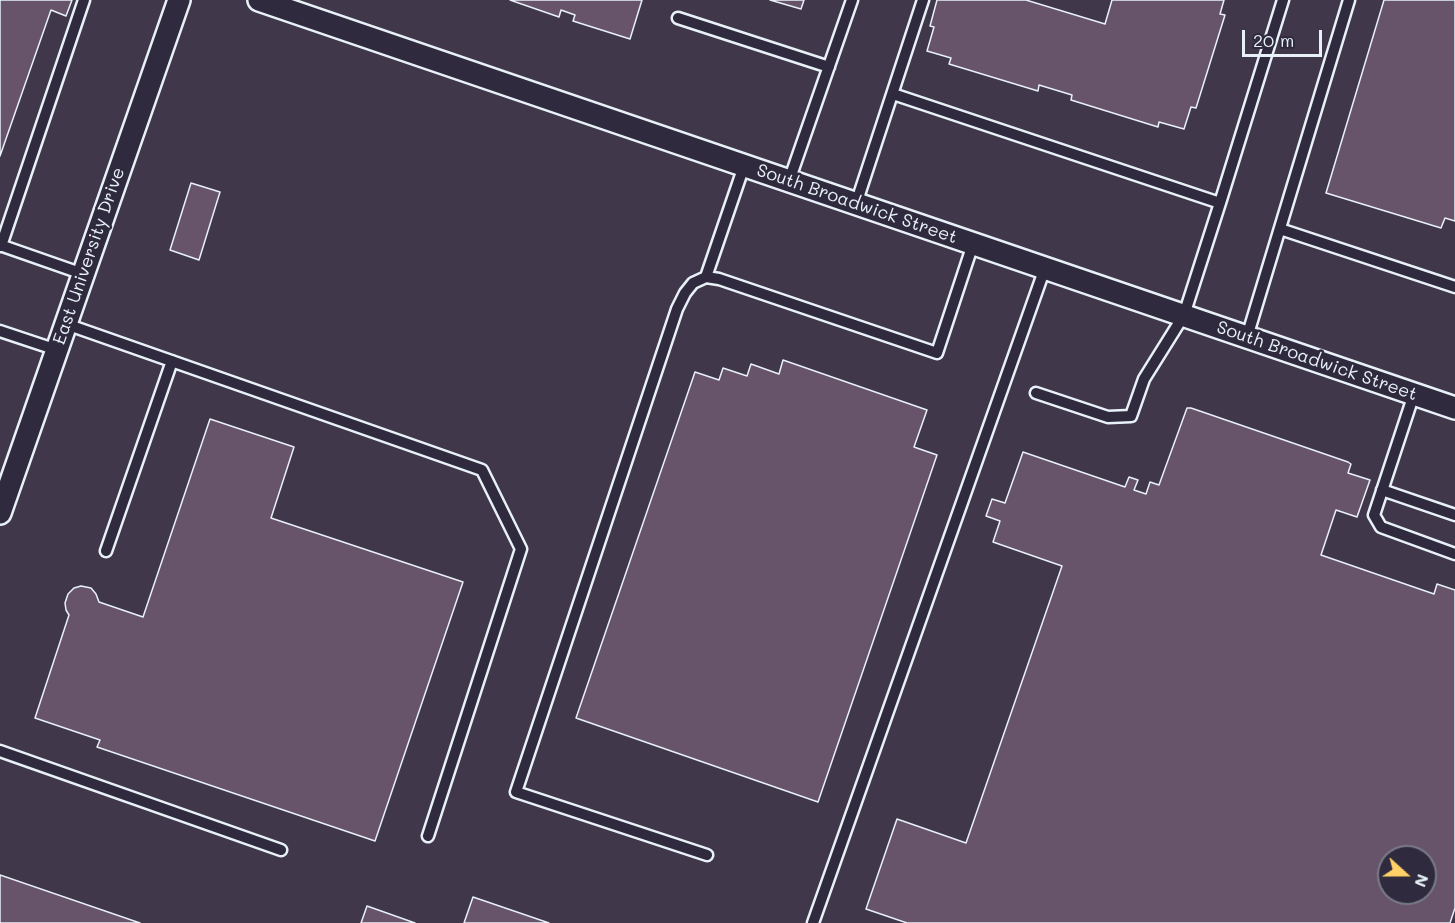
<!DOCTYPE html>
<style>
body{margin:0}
#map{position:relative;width:1455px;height:923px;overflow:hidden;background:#2f2a3d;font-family:Mali,sans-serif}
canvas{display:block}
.north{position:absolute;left:1377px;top:845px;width:60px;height:60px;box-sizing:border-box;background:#2f2a3d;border:2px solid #797a88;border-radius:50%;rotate:111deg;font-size:16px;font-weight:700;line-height:24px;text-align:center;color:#e8f1f8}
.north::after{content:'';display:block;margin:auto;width:21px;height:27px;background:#ffd166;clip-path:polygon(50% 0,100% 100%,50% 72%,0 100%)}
.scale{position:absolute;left:1242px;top:30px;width:80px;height:27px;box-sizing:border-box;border:3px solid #e8f1f8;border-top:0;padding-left:8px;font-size:18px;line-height:21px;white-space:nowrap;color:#e8f1f8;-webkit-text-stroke:4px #2f2a3d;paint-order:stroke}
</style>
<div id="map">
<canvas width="1455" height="923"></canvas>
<div class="north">N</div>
<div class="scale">20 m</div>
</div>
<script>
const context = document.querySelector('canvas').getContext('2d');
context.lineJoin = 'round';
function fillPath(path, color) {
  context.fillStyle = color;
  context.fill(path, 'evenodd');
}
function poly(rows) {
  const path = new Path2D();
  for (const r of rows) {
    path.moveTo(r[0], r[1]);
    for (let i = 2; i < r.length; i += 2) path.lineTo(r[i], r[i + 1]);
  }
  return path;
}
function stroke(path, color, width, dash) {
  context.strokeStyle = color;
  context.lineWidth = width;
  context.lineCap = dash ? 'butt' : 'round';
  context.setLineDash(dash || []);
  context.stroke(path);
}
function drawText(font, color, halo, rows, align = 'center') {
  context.font = font + ' Mali,sans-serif';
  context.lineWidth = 5;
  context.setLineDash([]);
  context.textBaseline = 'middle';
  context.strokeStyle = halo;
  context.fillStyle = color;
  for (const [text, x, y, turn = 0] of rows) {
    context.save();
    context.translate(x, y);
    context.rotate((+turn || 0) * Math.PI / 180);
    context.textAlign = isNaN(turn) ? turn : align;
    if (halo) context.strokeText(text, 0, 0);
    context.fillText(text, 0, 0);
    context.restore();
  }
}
fillPath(poly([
 [0,0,1455,0,1455,923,0,923],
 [1389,857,1425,857,1425,893,1389,893]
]), '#40374b');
const building = poly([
 [0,0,72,0,66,16,51,10,0,156,0,0],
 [510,0,642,0,630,39,573,21,575,15,561,10,559,17,510,0],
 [770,0,804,0,801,9,770,0],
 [937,0,1026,0,1105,24,1112,0,1224,0,1220,14,1225,15,1196,108,1191,107,1184,129,1159,122,1158,127,1071,100,1072,95,1039,85,1038,91,949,64,951,58,927,51,934,27,930,26,937,0],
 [1384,0,1455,0,1455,221,1445,218,1441,228,1326,193,1384,0],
 [191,183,220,192,199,260,170,250,191,183],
 [783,360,927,410,914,447,937,455,818,802,576,718,695,372,719,380,723,368,747,376,751,364,779,374,783,360],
 [1187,408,1191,408,1348,462,1351,464,1348,473,1370,480,1357,517,1336,510,1321,555,1434,594,1437,584,1455,590,1455,908,1450,923,907,923,866,909,897,819,966,843,1062,566,993,542,1000,521,986,516,992,499,1005,503,1023,452,1125,487,1129,477,1138,480,1134,490,1146,494,1150,482,1159,485,1187,408],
 [1389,857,1425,857,1425,893,1389,893,1389,857],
 [210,419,294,447,271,518,463,582,375,841,97,747,100,740,35,718,69,615,66,610,65,603,68,594,74,588,81,586,91,588,96,594,99,602,143,617,210,419],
 [0,875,140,923,0,923,0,875],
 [473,897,549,923,464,923,473,897],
 [367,906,415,923,361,923,367,906]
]);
fillPath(building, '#67546b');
stroke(building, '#e8f1f8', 1.5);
const lane = poly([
 [678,18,829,67],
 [893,94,1220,203,1283,0],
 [789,181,852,0],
 [856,204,923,0],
 [1280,229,1455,287],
 [0,245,83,274],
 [1,246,84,0],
 [706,277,744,166],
 [66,324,482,470,521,549,428,836],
 [0,331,57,350],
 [1247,337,1349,0],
 [1036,393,1108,417,1131,416,1144,379,1184,315,1220,203],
 [1414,394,1374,515,1381,527,1455,554],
 [1382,490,1455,515],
 [106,551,172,361],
 [0,751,281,850],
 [707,855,516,792,677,309,685,293,693,283,706,277,719,279,937,353,973,244],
 [813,923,1045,268]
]);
const street = poly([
 [259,0,1455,408],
 [0,513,179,0]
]);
stroke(lane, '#e8f1f8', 15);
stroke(street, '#e8f1f8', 26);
stroke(lane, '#2f2a3d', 10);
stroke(street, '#2f2a3d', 21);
drawText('18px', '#e8f1f8', '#2f2a3d', [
 ["South Broadwick Street",857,204,19],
 ["East University Drive",89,256,-71],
 ["South Broadwick Street",1317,361,19]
]);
</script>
